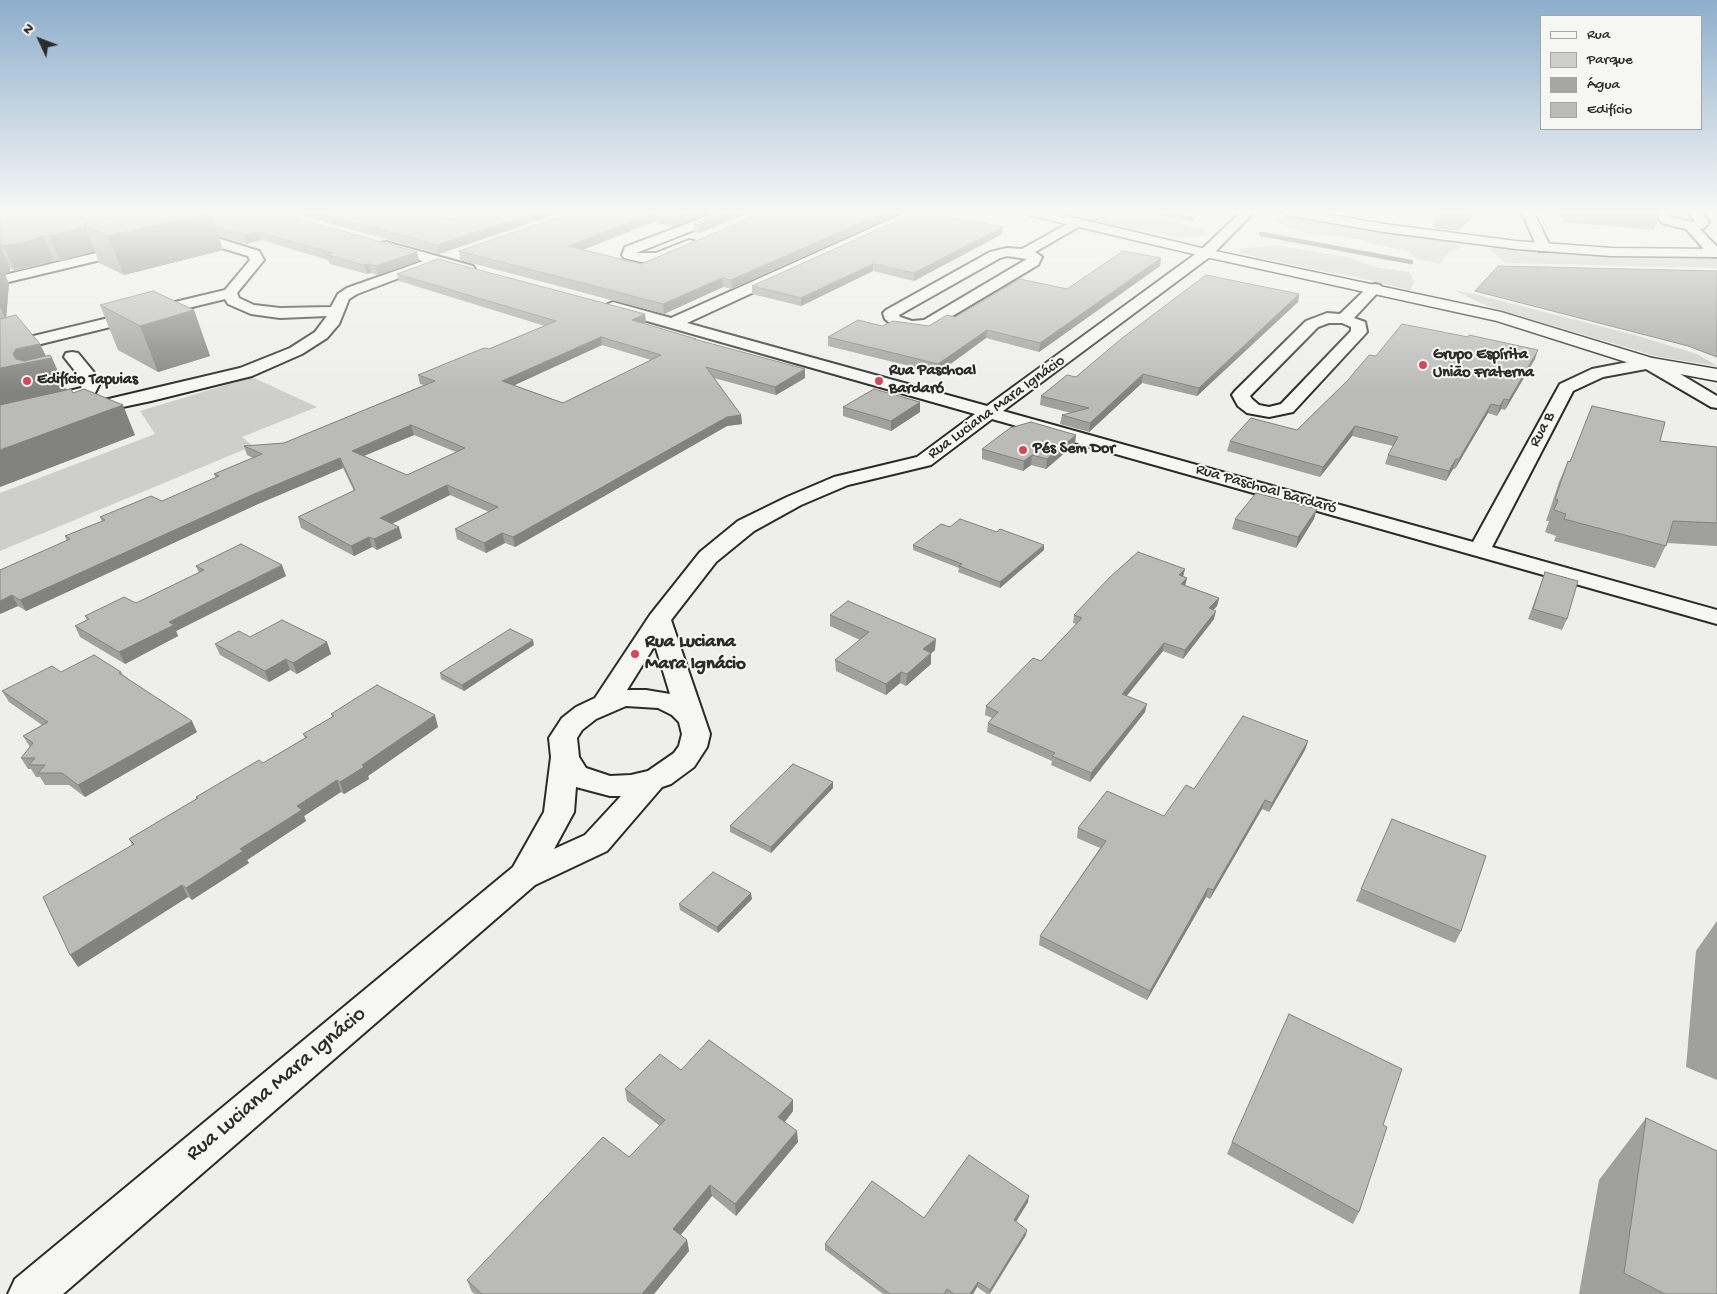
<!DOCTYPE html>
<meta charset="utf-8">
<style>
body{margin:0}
#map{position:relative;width:1717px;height:1294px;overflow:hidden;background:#eeeeea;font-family:"Gochi Hand",sans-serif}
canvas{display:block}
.legend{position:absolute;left:1540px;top:15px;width:162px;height:115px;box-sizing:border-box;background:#f6f6f2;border:1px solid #a5a5a2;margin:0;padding:6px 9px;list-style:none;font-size:15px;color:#2b2b2b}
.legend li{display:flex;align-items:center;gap:10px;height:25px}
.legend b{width:25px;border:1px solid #a5a5a2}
.north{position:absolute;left:15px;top:15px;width:50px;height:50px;-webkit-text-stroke:4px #f6f6f2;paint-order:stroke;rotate:313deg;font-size:14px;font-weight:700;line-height:20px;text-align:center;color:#2b2b2b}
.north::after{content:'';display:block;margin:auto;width:18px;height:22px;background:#2b2b2b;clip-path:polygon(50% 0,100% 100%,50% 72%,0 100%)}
</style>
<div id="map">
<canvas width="1717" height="1294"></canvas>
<ul class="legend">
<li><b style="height:6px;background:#f6f6f2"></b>Rua</li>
<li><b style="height:14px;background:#cececa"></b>Parque</li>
<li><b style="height:14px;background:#a6a6a3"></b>Água</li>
<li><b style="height:14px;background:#babab7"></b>Edifício</li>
</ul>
<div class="north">N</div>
</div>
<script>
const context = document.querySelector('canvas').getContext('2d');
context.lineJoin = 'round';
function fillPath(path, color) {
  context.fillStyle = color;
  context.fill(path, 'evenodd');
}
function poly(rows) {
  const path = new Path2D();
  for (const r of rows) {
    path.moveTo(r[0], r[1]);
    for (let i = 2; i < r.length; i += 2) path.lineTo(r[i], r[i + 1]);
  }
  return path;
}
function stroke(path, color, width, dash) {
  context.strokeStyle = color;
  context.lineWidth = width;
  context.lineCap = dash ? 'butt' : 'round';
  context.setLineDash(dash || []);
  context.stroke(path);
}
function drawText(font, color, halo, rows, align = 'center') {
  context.font = font + ' "Gochi Hand",sans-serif';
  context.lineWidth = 4;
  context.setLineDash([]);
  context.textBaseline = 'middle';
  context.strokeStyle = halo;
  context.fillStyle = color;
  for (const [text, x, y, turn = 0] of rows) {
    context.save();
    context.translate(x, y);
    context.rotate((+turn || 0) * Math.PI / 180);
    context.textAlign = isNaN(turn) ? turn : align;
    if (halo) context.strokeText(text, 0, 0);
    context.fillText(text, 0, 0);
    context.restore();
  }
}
fillPath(poly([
 [1107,211,1144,211,1181,220,1181,224,1205,230,1208,235,1181,238,1086,220,1087,212],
 [1287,216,1307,217,1454,243,1462,247,1449,252,1440,264,1414,258,1409,251,1377,245,1358,239,1306,233,1286,227,1276,220],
 [1275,245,1347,257,1375,267,1410,272,1414,282,1410,290,1356,277,1307,268,1240,253,1240,249],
 [1487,247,1606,255,1717,258,1717,268,1505,263],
 [1456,291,1470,293,1635,335,1697,354,1717,366,1659,357,1487,306],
 [252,377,317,407,242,437,253,446,0,551,0,493,155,434,140,411]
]), '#cececa');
const water = poly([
 [1498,266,1717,271,1717,357,1688,346,1475,291,1498,266]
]);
fillPath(water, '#a6a6a3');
stroke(water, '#757573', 1);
stroke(poly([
 [1155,211,1192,219],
 [1261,234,1411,262]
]), '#757573', 4.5);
const minor = poly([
 [720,211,737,211,735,214,636,253,656,253,689,240,694,241,696,244,694,247,658,261,641,262,624,258,622,255,625,247,720,211],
 [909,211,925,211,923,214,687,323,987,406,1201,250,1242,211,1255,211,1211,256,1003,411,1473,542,1560,384,1592,369,1649,358,1655,359,1717,396,1717,408,1711,407,1646,369,1603,377,1573,391,1492,547,1717,610,1717,624,992,419,931,465,848,485,801,505,754,531,716,562,671,620,710,734,707,747,694,767,671,784,662,787,607,851,535,885,63,1294,8,1294,15,1279,513,867,544,812,551,757,549,738,562,718,576,707,595,698,650,615,700,552,738,521,787,497,834,477,917,457,975,414,608,310,605,307,608,304,613,302,671,318,909,211],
 [655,645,670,694,646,690,627,690,655,645],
 [626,706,658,708,672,715,679,722,682,734,679,746,674,753,648,771,631,775,610,776,586,768,579,757,577,738,582,730,596,719,626,706],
 [576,787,610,796,621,796,585,835,554,849,574,812,576,787],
 [1521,211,1533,211,1551,248,1549,251,1539,251,1521,211],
 [1653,211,1665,211,1670,217,1690,222,1696,222,1687,211,1700,211,1709,222,1704,228,1700,229,1717,247,1717,257,1710,256,1686,229,1662,223,1653,211],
 [1076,219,1082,223,1080,226,1035,252,1042,257,1038,265,934,327,912,331,892,325,885,319,883,313,886,310,990,252,1007,248,1022,249,1076,219],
 [1007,256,1027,259,924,320,912,321,900,317,899,315,1000,258,1007,256],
 [188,229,259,251,264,260,237,293,239,298,254,305,280,308,331,307,338,294,347,288,423,261,381,249,379,246,381,243,386,242,473,266,475,269,468,273,436,264,357,294,349,299,339,324,327,338,302,354,252,376,151,401,85,415,79,414,76,410,79,406,240,368,290,348,315,332,327,316,280,318,251,314,228,304,225,299,0,354,0,344,225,290,250,260,248,256,183,236,182,233,188,229],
 [129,245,134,246,136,249,134,252,0,284,0,276,129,245],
 [1375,284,1380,285,1382,288,1354,318,1365,322,1367,332,1293,412,1269,417,1247,413,1238,406,1232,395,1235,391,1306,321,1327,313,1340,314,1370,285,1375,284],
 [1329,323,1342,323,1351,327,1351,331,1281,404,1269,407,1259,405,1252,399,1250,396,1318,327,1329,323],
 [72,352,78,353,101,381,94,395,0,418,0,408,81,388,83,381,64,357,66,353,72,352]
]);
const secondary = poly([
 [1022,211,1046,211,1206,249,1501,312,1652,358,1717,369,1717,381,1642,367,1497,321,1206,257,1024,214,1022,211],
 [1279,211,1309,211,1384,224,1516,241,1611,248,1717,249,1717,257,1611,256,1516,249,1384,232,1286,215,1279,211]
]);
stroke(minor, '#2b2b2b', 4);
stroke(secondary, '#2b2b2b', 3);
fillPath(minor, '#f6f6f2');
fillPath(secondary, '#f6f6f2');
fillPath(poly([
 [0,211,271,211,417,252,419,261,378,275,371,273,367,274,330,264,328,260,261,240,246,244,218,236,223,250,124,275,99,263,95,251,60,261,54,260,40,265,15,271,10,268,10,272,5,274,9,284,6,317,40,344,46,356,52,358,66,390,73,393,135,435,0,487],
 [286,211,422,211,450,219,474,211,565,211,439,254],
 [577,211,715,211,673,227,653,222,583,250,641,264,766,211,898,211,898,214,732,289,723,287,664,314,460,260,459,251],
 [726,211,754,211,699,233,694,232,694,224],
 [1431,211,1479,211,1458,231,1434,228,1433,214],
 [1557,211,1662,211,1654,230,1564,222],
 [1002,234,914,281,873,271,801,306,752,294,752,286],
 [1161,258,1160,266,1039,352,986,338,938,373,828,346,828,337,882,326,929,326,1067,289],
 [397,274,646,322,643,323,696,339,696,340,805,378,776,395,714,378,741,415,742,424,727,426,515,547,505,543,486,553,457,539,455,529,489,512,450,495,392,524,402,538,377,550,372,547,354,556,301,528,298,517,354,491,343,468,258,504,26,611,18,606,0,614,0,570,67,541,65,536,102,521,100,517,162,501,216,478,214,474,253,458,247,455,244,446,284,443,424,385,420,384,418,375,489,349,545,326,399,281],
 [602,345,651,360,563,403,514,385],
 [414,435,456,452,407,475,364,456],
 [1299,294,1298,302,1197,396,1142,383,1089,432,1060,424,1062,415,1071,413,1040,405,1041,396,1076,377],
 [100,305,194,310,210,356,158,372,118,350],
 [1376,356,1535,359,1505,410,1501,409,1497,416,1488,413,1455,469,1453,469,1446,481,1385,464,1388,455,1393,446,1352,436,1320,477,1227,451,1230,441,1297,430,1348,380],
 [1592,406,1660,441,1717,447,1717,546,1667,543,1655,568,1554,541,1556,536,1545,532,1549,521,1546,521,1559,482,1568,461,1570,462],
 [843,407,920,412,891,431,843,416],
 [1075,444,1046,469,1031,465,1023,471,982,459,982,449],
 [1235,519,1314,519,1296,548,1232,529],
 [950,527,1044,550,1000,588,958,572,959,568,913,550,913,545],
 [196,566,286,576,176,631,178,636,125,664,80,637,75,626,87,620,85,616,136,603,199,573],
 [1185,569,1183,576,1187,578,1185,585,1219,598,1217,606,1213,610,1214,619,1183,659,1163,651,1126,696,1145,712,1090,782,1051,765,1052,761,987,732,988,723,992,718,985,715,986,706,1041,661,1076,624,1073,623,1074,615],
 [1545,572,1567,619,1562,630,1528,619],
 [830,615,935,650,931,653,931,664,906,686,900,683,886,695,836,671,835,660,860,640,830,626],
 [250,637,327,642,331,654,297,674,290,670,269,682,220,655,215,644],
 [534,645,464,691,441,679,440,673],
 [61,672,121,672,123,675,197,732,85,797,69,785,45,785,40,777,36,777,31,769,28,769,21,758,30,747,23,736,42,725,9,702,2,691],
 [331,714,438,727,368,776,369,779,344,794,341,792,304,816,306,821,247,860,249,863,192,900,188,897,78,967,132,845,129,839,197,799,196,797,263,763,305,738,303,734,332,717],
 [1308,741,1305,750,1269,812,1262,809,1210,899,1206,897,1147,1000,1039,945,1040,936,1100,848,1077,838,1078,828,1164,816,1194,789],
 [833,782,833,788,771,853,730,832,730,826],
 [1361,889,1461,931,1455,943,1356,901],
 [752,899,718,933,680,910,679,904],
 [1717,921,1717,1080,1686,1067,1696,951],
 [681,1070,793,1111,785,1122,798,1142,736,1216,712,1196,680,1235,687,1240,689,1251,654,1294,475,1294,472,1292,467,1280,629,1157,660,1126,627,1101,625,1089],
 [1646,1118,1717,1294,1579,1294,1599,1180],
 [1383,1125,1359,1212,1353,1224,1227,1154,1232,1142],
 [1028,1202,1016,1222,1026,1235,990,1294,987,1294,977,1287,973,1294,883,1294,825,1250,825,1244,924,1218]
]), '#a0a09d');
fillPath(poly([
 [540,211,565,211,439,254,437,245],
 [692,211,715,211,673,227,672,219],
 [733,211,754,211,699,233,699,225],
 [887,211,898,211,898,214,732,289,731,280],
 [1468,211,1479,211,1458,231,1463,215],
 [211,212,223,250,124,275,108,236],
 [652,214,653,222,570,255,568,246],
 [85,227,95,251,60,261,49,236],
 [1003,227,1002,234,914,281,914,273],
 [258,232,261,240,246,244,244,235],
 [43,236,54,260,40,265,15,271,4,246],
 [0,245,10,268,10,272,5,274,9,284,6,320,0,306],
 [417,252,419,261,378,275,376,266],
 [1161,258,1160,266,1039,352,1040,343],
 [369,264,371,273,367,274,364,265],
 [873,264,873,271,801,306,801,298],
 [722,278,723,287,664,314,663,304],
 [1299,294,1298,302,1197,396,1199,388],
 [194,310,210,356,158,372,140,326],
 [645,314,646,322,633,328,632,320],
 [987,330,986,338,938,373,938,364],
 [601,337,602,345,504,390,502,381],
 [40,344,47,359,52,358,73,406,0,406,0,368,16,349],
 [1538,350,1535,359,1505,410,1509,400],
 [805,369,805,378,776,395,775,387],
 [1143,374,1142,383,1089,432,1090,423],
 [1504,399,1501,409,1497,416,1500,406],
 [920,402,920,412,891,431,891,421],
 [1491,404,1488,413,1455,469,1459,459],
 [123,405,135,435,0,487,0,450],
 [741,415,742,424,727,426,515,547,513,537,727,417],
 [411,425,414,435,354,460,352,451],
 [1355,426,1352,436,1320,477,1323,467],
 [1076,435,1075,444,1046,469,1047,459],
 [1032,455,1031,465,1023,471,1024,461],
 [340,458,343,468,258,504,26,611,20,600,254,494],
 [1456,459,1453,469,1446,481,1449,471],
 [447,485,450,495,383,528,380,518],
 [1317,509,1314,519,1296,548,1298,537],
 [399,527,402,538,377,550,374,539],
 [502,533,505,543,486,553,484,543],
 [369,537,372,547,354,556,351,546],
 [1044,545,1044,550,1000,588,1000,582],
 [282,565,286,576,176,631,178,636,125,664,119,652,169,622],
 [1185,569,1183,577,1179,575],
 [1187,578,1185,586,1181,584],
 [12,595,18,606,0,614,0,601],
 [1219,598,1217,606,1207,617,1209,608],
 [1216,611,1214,619,1183,659,1185,650],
 [936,639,935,650,923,661,923,649],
 [533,640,534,645,464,691,462,685],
 [327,642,331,654,297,674,293,663],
 [1164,643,1163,651,1121,703,1122,694],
 [931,653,931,664,906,686,907,674],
 [286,659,290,670,269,682,265,671],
 [901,672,900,683,886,695,886,684],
 [1147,704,1145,712,1090,782,1091,773],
 [435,715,438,727,368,776,369,779,344,794,340,782,362,765],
 [192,721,197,732,85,797,78,785],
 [1308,741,1305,750,1269,812,1272,803],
 [337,780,341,792,304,816,306,821,247,860,249,863,192,900,186,888,240,849,297,806],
 [833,782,833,788,771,853,771,847],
 [1265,800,1262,809,1210,899,1213,890],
 [182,885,188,897,78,967,70,955],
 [1208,888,1206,897,1147,1000,1150,991],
 [751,893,752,899,718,933,717,927],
 [793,1100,793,1111,779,1129,778,1117],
 [797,1131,798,1142,736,1216,735,1204],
 [710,1185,712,1196,676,1241,673,1229],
 [1029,1196,1028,1202,1013,1226,1014,1220],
 [1027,1230,1026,1235,989,1294,990,1290],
 [687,1240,689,1251,654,1294,642,1294],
 [978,1282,977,1287,973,1294,970,1294]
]), '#828280');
const building = poly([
 [0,211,138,211,84,224,85,227,49,236,43,236,29,241,4,246,0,244,0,211],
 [138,211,206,211,211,212,108,236,84,224,138,211],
 [206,211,271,211,417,252,376,266,369,264,364,265,327,255,333,253,258,232,244,235,216,227,211,212,206,211],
 [313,211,422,211,450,219,474,211,540,211,437,245,313,211],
 [577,211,692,211,672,219,652,214,568,246,641,264,766,211,887,211,731,280,722,278,663,304,459,251,577,211],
 [726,211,733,211,699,225,694,224,726,211],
 [919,211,1003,227,914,273,873,264,801,298,752,286,919,211],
 [1439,211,1468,211,1463,215,1439,213,1439,211],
 [1123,251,1161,258,1040,343,987,330,938,364,828,337,858,320,882,326,893,321,929,326,947,315,955,317,1020,279,1067,289,1123,251],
 [438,259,645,314,632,320,696,339,694,339,805,369,775,387,706,367,741,415,727,417,513,537,502,533,484,543,455,529,498,507,447,485,380,518,399,527,374,539,369,537,351,546,298,517,355,490,340,458,254,494,20,600,12,595,0,601,0,570,70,539,65,536,105,520,100,517,151,496,162,501,219,476,214,474,262,454,244,446,284,443,435,381,418,375,484,348,489,349,556,321,397,274,438,259],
 [601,337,661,355,563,403,502,381,601,337],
 [411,425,465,448,407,475,352,451,411,425],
 [1206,275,1299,294,1199,388,1143,374,1090,423,1062,415,1089,408,1041,396,1067,375,1076,377,1121,339,1206,275],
 [153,291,194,310,140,326,100,305,153,291],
 [16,315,40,344,16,349,13,354,16,359,24,361,50,355,52,358,0,368,0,319,16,315],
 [1402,324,1468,337,1469,335,1538,350,1509,400,1504,399,1500,406,1491,404,1459,459,1456,459,1449,471,1388,455,1398,437,1355,426,1323,467,1230,441,1251,418,1297,430,1348,380,1369,355,1376,356,1402,324],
 [71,389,73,393,84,389,123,405,0,450,0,405,71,389],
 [874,389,920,402,891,421,843,407,874,389],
 [1592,406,1665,422,1660,441,1717,447,1717,523,1673,521,1666,546,1564,519,1566,514,1554,510,1558,500,1555,499,1568,461,1570,462,1592,406],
 [1031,422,1076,435,1047,459,1032,455,1024,461,982,449,1010,428,1031,422],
 [1256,493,1317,509,1298,537,1235,519,1256,493],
 [960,519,997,532,1000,529,1044,545,1000,582,959,566,962,564,913,545,941,524,950,527,960,519],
 [241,544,282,565,169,622,174,625,119,652,75,626,89,619,85,616,124,597,136,603,204,570,196,566,241,544],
 [1138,552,1185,569,1179,575,1187,578,1181,584,1219,598,1209,608,1216,611,1185,650,1164,643,1122,694,1147,704,1091,773,1052,756,1055,753,988,723,998,712,986,706,1033,658,1041,661,1082,618,1074,615,1110,577,1138,552],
 [1545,572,1578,581,1567,619,1533,609,1545,572],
 [848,601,936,639,923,649,931,653,907,674,901,672,886,684,835,660,869,632,830,615,848,601],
 [282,620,327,642,293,663,286,659,265,671,215,644,239,631,250,637,282,620],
 [510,629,533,640,462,685,440,673,510,629],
 [94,655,121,672,119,673,192,721,78,785,62,773,38,773,45,765,29,765,35,758,21,758,33,743,23,736,48,722,2,691,52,666,61,672,94,655],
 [377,685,435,715,362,765,364,767,340,782,337,780,297,806,302,810,240,849,243,851,186,888,182,885,70,955,43,897,134,844,129,839,198,798,196,797,259,760,263,763,307,737,303,734,334,716,331,714,377,685],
 [1243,716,1308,741,1272,803,1265,800,1213,890,1208,888,1150,991,1040,936,1106,841,1078,828,1107,791,1164,816,1186,785,1194,789,1243,716],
 [793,764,833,782,771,847,730,826,793,764],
 [1392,819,1486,856,1461,931,1361,889,1392,819],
 [713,872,751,893,717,927,679,904,713,872],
 [1289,1014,1402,1069,1383,1125,1387,1127,1359,1212,1232,1142,1289,1014],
 [709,1040,793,1100,778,1117,797,1131,735,1204,710,1185,673,1229,687,1240,642,1294,482,1294,467,1280,603,1137,629,1157,665,1120,625,1089,660,1054,681,1070,709,1040],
 [1646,1118,1717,1151,1717,1294,1665,1294,1624,1273,1646,1118],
 [969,1155,1029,1196,1014,1220,1027,1230,990,1290,978,1282,970,1294,954,1294,947,1289,944,1294,890,1294,825,1244,872,1181,924,1218,969,1155]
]);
fillPath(building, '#babab7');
stroke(building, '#828280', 1);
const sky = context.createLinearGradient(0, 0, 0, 392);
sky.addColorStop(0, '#8daecc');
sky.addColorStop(0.54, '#f7f7f6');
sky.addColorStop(1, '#f7f7f600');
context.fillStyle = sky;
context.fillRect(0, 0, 1717, 392);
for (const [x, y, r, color] of [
 [1423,365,5,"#d1495b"],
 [27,381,5,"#d1495b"],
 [879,381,5,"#d1495b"],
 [1023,450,5,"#d1495b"],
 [635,654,5,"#d1495b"]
]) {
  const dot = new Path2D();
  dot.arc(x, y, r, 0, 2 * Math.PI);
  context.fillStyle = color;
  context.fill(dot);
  stroke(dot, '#f6f6f2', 2);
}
drawText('bold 16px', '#2b2b2b', '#f6f6f2', [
 ["Grupo Espírita",1433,356],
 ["União Fraterna",1433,374],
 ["Rua Paschoal",889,372],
 ["Bardaró",889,390],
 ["Edifício Tapuias",37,381],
 ["Pés Sem Dor",1033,450]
], 'left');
drawText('16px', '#2b2b2b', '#f6f6f2', [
 ["Rua Luciana Mara Ignácio",997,408,-36],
 ["Rua B",1543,430,-62],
 ["Rua Paschoal Bardaró",1266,490,16]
]);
drawText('bold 19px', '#2b2b2b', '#f6f6f2', [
 ["Rua Luciana",645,643],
 ["Mara Ignácio",645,665]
], 'left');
drawText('22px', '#2b2b2b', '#f6f6f2', [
 ["Rua Luciana Mara Ignácio",277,1085,-40]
]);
</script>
